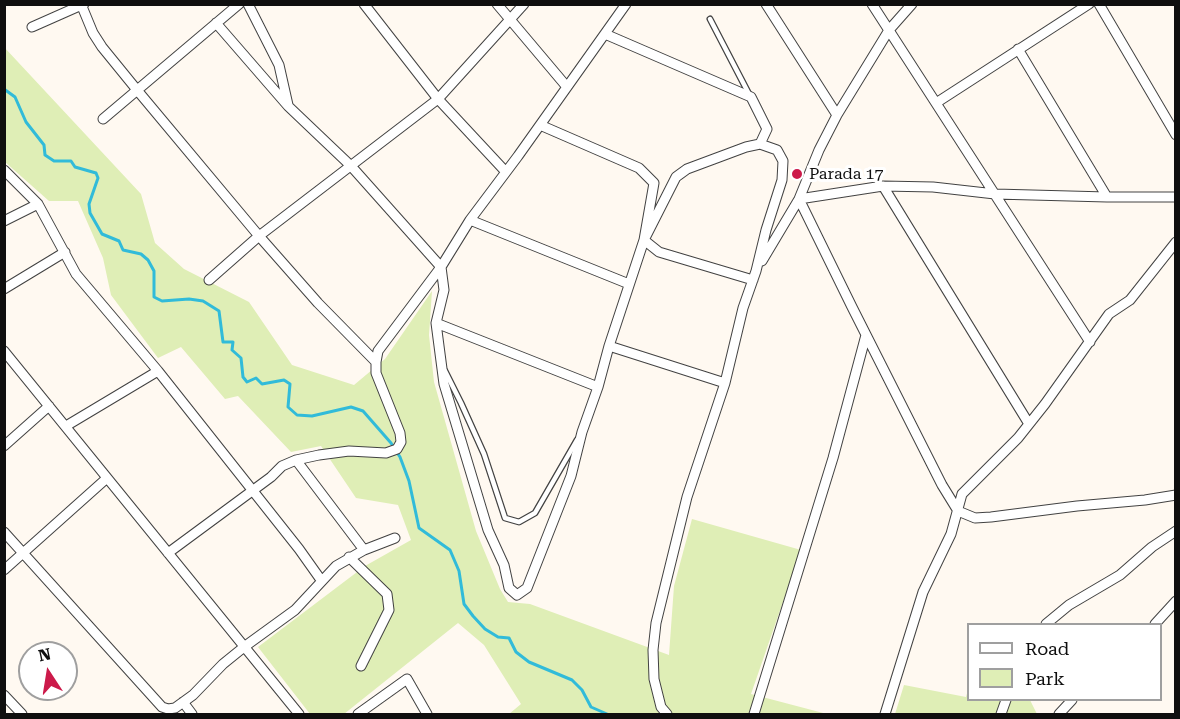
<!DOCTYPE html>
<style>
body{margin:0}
#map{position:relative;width:1180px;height:719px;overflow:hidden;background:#fff9f1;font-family:"Roboto Serif",serif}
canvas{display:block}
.frame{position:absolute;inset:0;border:6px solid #0f0f0f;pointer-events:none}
.legend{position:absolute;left:967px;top:623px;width:195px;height:78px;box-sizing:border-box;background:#fff;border:2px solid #9f9f9f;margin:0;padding:8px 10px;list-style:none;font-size:18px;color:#0f0f0f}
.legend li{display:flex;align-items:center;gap:12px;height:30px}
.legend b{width:30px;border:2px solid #9f9f9f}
.north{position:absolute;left:18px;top:641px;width:60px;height:60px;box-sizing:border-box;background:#fff;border:2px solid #9f9f9f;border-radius:50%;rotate:348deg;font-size:16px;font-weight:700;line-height:24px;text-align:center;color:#0f0f0f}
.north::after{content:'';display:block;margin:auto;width:21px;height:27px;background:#cc1a4a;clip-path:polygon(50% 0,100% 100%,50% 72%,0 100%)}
</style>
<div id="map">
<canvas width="1180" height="719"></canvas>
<div class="frame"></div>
<ul class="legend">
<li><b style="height:8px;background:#fff"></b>Road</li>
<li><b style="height:16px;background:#dfeeb6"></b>Park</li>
</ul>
<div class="north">N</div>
</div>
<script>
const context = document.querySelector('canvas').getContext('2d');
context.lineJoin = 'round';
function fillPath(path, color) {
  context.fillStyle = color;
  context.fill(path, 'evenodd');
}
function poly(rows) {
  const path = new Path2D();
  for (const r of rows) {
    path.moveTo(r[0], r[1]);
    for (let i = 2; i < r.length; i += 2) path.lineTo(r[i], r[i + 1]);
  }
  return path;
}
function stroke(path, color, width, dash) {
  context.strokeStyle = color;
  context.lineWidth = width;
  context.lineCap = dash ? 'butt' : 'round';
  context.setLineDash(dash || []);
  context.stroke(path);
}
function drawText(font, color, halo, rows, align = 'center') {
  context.font = font + ' "Roboto Serif",serif';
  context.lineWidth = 6;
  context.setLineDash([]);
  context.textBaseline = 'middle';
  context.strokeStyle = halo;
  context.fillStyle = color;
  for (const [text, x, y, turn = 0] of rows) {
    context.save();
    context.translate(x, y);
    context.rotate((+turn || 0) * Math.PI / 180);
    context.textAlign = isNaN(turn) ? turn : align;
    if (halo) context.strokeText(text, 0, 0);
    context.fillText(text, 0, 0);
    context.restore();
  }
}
fillPath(poly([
 [4,47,141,194,155,243,184,269,249,302,292,365,354,385,385,359,432,291,429,335,434,382,476,531,500,589,508,602,530,604,669,655,674,586,692,519,801,550,751,694,827,714,509,714,521,704,484,645,458,623,344,714,310,714,258,647,365,566,411,540,398,505,356,498,321,446,291,452,238,396,225,399,181,347,158,358,111,295,103,258,78,201,49,201,5,162],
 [904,685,966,697,968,690,968,700,1030,700,1037,714,895,714]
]), '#dfeeb6');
stroke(poly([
 [4,89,15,97,26,122,44,145,45,155,54,161,71,161,75,167,96,173,98,178,89,204,90,213,102,234,119,241,123,250,141,254,148,260,154,271,154,297,162,301,189,299,203,301,219,311,223,342,233,342,232,350,241,358,243,377,247,382,256,378,262,384,284,380,290,384,288,407,297,415,312,416,351,407,363,411,391,443,400,457,409,481,419,528,450,550,459,571,464,604,473,616,485,629,498,637,509,638,516,652,529,662,572,680,582,690,591,707,607,714]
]), '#31bbd9', 3);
const lane = poly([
 [710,19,750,96],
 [445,371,461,403,484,454,505,518,519,522,535,513,577,440]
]);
const street = poly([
 [81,4,93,33,102,47,137,90,259,236,318,303,376,362],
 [248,4,279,65,288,105],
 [364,4,438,99,505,171],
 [497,4,567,87],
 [766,4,837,115],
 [872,4,1090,342],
 [1099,4,1176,135],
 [216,23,288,106,351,166,441,267,444,290,436,323,444,384,488,530,504,565,509,588,517,595,527,588,571,476,582,432,598,387,609,346,644,240,676,177,687,169,746,147,760,144,777,150,783,161,782,180,766,230,756,271,743,308,725,383,687,497,656,623,653,650,654,679,661,707,667,714],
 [32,27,84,4],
 [605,34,751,97,767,129,760,144],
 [1018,49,1107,197],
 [936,103,1089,4],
 [103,119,239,4],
 [540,125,639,168,654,183,644,240,659,252,753,280],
 [4,170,38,204,76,274,158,371,299,549,321,580],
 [883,186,1029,424],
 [799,199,852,307,942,485,958,511,975,518,991,517,1077,506,1145,500,1176,495],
 [799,199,883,186,933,187,995,194,1107,197,1176,197],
 [470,220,629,284],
 [4,221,38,204],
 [762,261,799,199,819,150,837,115,889,30,912,4],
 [209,280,259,236,438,99,524,4],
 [4,289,65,252],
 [436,323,598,387],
 [609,346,725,383],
 [4,351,299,714],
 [66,426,158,371],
 [4,446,49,406],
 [296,460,364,550],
 [4,532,162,707,168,709,175,708,193,695,223,664,244,647,295,610,336,566,364,550,395,538],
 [168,553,271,477,282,466,296,460,319,455,349,451,386,453,397,449,401,442,400,433,376,373,376,362,378,351,441,267,470,220,518,156,626,4],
 [349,557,387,594,389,610,361,666],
 [4,570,107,478],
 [1046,624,1069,605,1120,575,1152,547,1176,531],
 [1155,624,1176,601],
 [4,695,22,714],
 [183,702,192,714],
 [358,714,407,679,427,714],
 [754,714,833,458,866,335],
 [885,714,923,592,951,534,962,494,1018,438,1045,404,1109,314,1130,300,1176,242],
 [1001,714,1006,700],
 [1059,714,1072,700]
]);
stroke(lane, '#424242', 7);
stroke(street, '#424242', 11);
stroke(lane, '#fff', 4.5);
stroke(street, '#fff', 9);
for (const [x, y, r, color] of [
 [797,174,6,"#cc1a4a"]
]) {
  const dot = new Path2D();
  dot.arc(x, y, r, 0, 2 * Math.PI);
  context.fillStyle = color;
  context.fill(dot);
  stroke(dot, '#fff', 2);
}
drawText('16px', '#0f0f0f', '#fff', [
 ["Parada 17",809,174]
], 'left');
</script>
